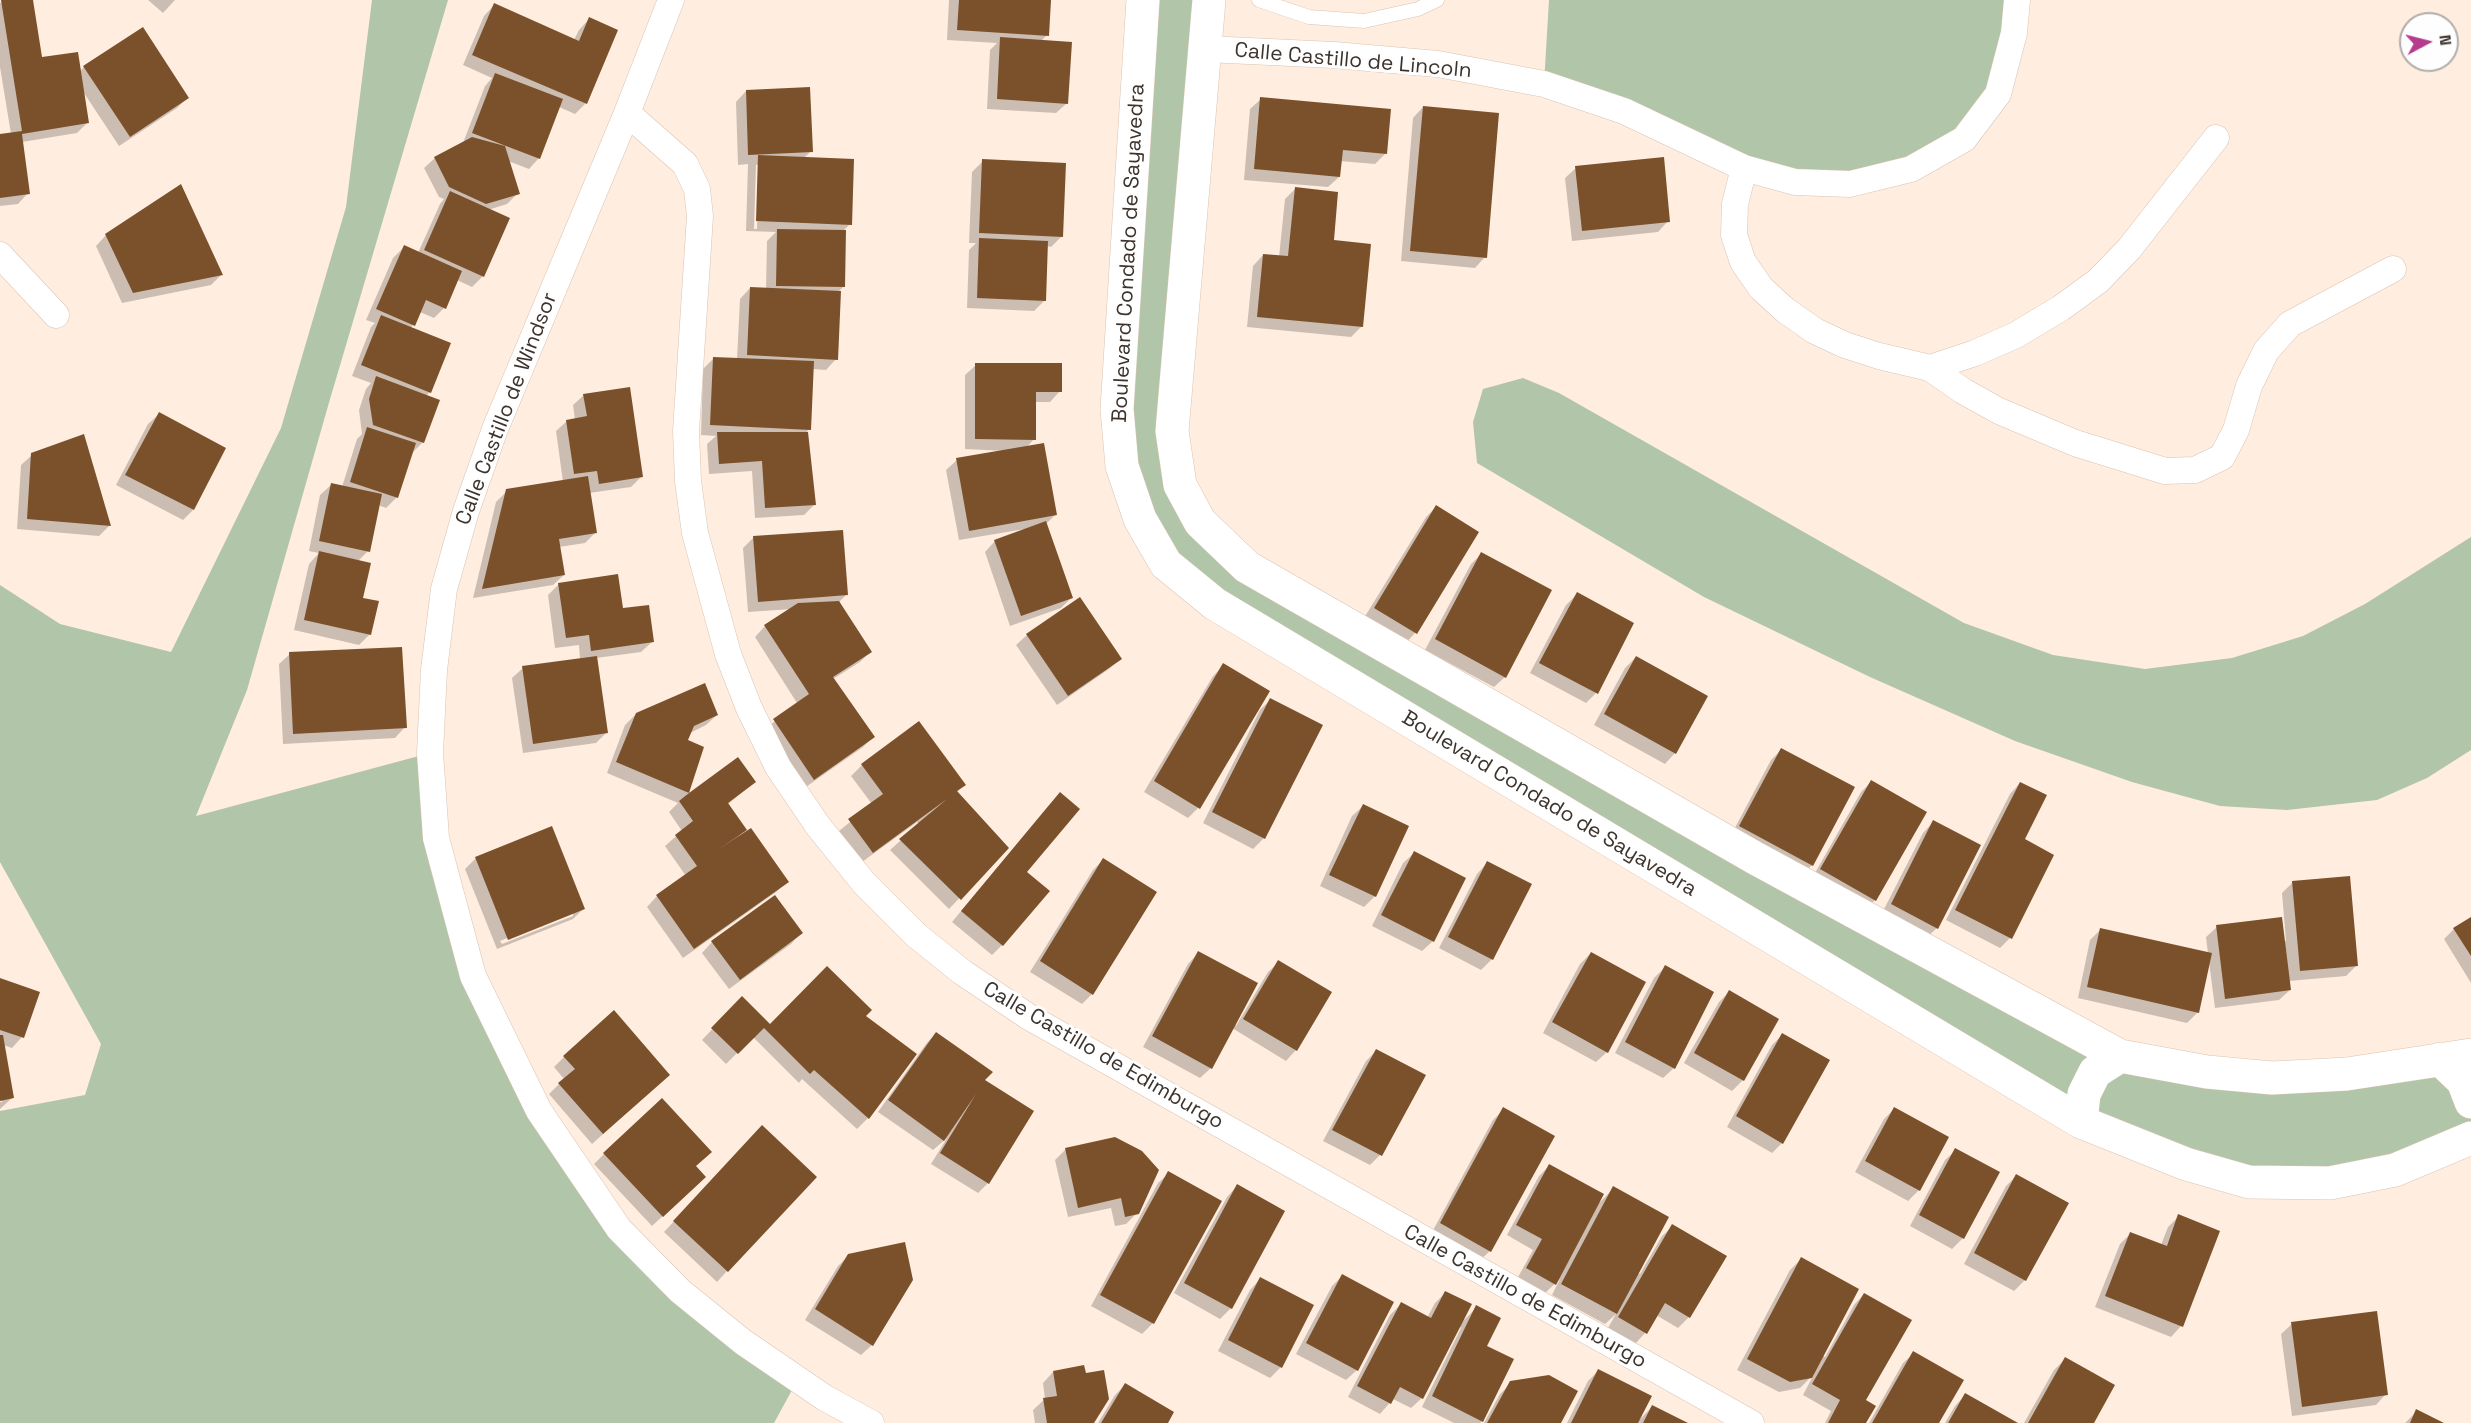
<!DOCTYPE html>
<style>
body{margin:0}
#map{position:relative;width:2471px;height:1423px;overflow:hidden;background:#ffeddf;font-family:"Space Grotesk",sans-serif}
canvas{display:block}
.north{position:absolute;left:2399px;top:12px;width:60px;height:60px;box-sizing:border-box;background:#fefefe;border:2px solid #b0adaa;border-radius:50%;rotate:83deg;font-size:16px;font-weight:700;line-height:24px;text-align:center;color:#3c332d}
.north::after{content:'';display:block;margin:auto;width:21px;height:27px;background:#b53b8e;clip-path:polygon(50% 0,100% 100%,50% 72%,0 100%)}
</style>
<div id="map">
<canvas width="2471" height="1423"></canvas>
<div class="north">N</div>
</div>
<script>
const context = document.querySelector('canvas').getContext('2d');
context.lineJoin = 'round';
function fillPath(path, color) {
  context.fillStyle = color;
  context.fill(path, 'evenodd');
}
function poly(rows) {
  const path = new Path2D();
  for (const r of rows) {
    path.moveTo(r[0], r[1]);
    for (let i = 2; i < r.length; i += 2) path.lineTo(r[i], r[i + 1]);
  }
  return path;
}
function stroke(path, color, width, dash) {
  context.strokeStyle = color;
  context.lineWidth = width;
  context.lineCap = dash ? 'butt' : 'round';
  context.setLineDash(dash || []);
  context.stroke(path);
}
function drawText(font, color, halo, rows, align = 'center') {
  context.font = font + ' "Space Grotesk",sans-serif';
  context.lineWidth = 6;
  context.setLineDash([]);
  context.textBaseline = 'middle';
  context.strokeStyle = halo;
  context.fillStyle = color;
  for (const [text, x, y, turn = 0] of rows) {
    context.save();
    context.translate(x, y);
    context.rotate((+turn || 0) * Math.PI / 180);
    context.textAlign = isNaN(turn) ? turn : align;
    if (halo) context.strokeText(text, 0, 0);
    context.fillText(text, 0, 0);
    context.restore();
  }
}
fillPath(poly([
 [372,0,448,0,328,406,247,690,196,816,430,753,473,976,619,1229,798,1379,774,1423,0,1423,0,1111,85,1095,101,1044,0,862,0,585,60,624,171,652,281,428,346,207],
 [1143,0,1209,0,1175,385,1200,521,2120,1056,2207,1072,2471,1055,2471,1138,2249,1182,2081,1122,1166,564,1117,409],
 [1549,0,2017,0,1998,94,1911,169,1795,182,1544,84],
 [1523,378,1559,393,1964,623,2053,655,2145,669,2232,658,2303,636,2365,604,2471,537,2471,750,2427,778,2377,800,2287,810,2220,806,2132,782,2015,741,1870,677,1704,597,1477,463,1473,422,1483,389]
]), '#b1c5a8');
fillPath(poly([
 [12,0,31,0,41,59,79,72,84,67,187,98,177,108,119,146,82,90,87,123,77,133,22,142,28,193,18,204,0,206,0,135,11,134,0,67,0,3],
 [148,0,175,0,163,13],
 [949,0,1049,0,1047,35,1041,41,1067,103,1056,113,987,109,990,50,997,43,947,40],
 [494,5,574,40,579,30,589,19,616,31,585,104,575,114,559,107,539,158,529,169,508,161,518,193,507,204,488,210,483,276,472,287,457,280,444,308,434,318,420,312,411,328,430,392,426,396,423,442,412,453,397,497,386,508,378,505,368,551,358,561,361,599,370,634,359,645,294,630,309,564,319,553,309,551,320,495,331,485,342,487,357,439,362,434,359,410,366,389,371,383,352,376,371,327,375,323,366,320,393,258,404,247,418,253,440,204,444,199,439,197,424,168,435,158,463,143,485,86,492,78,463,65,484,16],
 [746,91,811,151,804,158,850,224,844,230,844,286,837,293,836,359,826,370,812,369,809,429,806,433,815,504,804,515,755,518,752,471,709,474,707,444,716,436,701,435,703,369,714,358,737,359,740,299,750,288,766,289,767,241,776,232,746,231,748,164,738,165,736,102],
 [756,165,759,165,757,229,754,229],
 [1261,99,1386,153,1375,164,1340,161,1339,177,1328,187,1244,180,1250,109],
 [1423,107,1485,257,1475,268,1401,261,1413,118],
 [983,161,1062,236,1051,247,1047,246,1045,300,1034,311,967,308,969,250,976,243,969,243,972,172],
 [1576,168,1668,221,1658,232,1572,241,1565,178],
 [1295,189,1332,242,1362,326,1351,337,1247,327,1253,266,1263,255,1279,257,1285,199],
 [106,235,221,275,211,285,122,303,96,246],
 [976,365,1060,391,1050,402,1034,402,1034,439,1026,448,1055,515,1046,524,1072,597,1061,608,1010,626,985,552,995,541,1025,529,959,540,946,470,957,460,1006,451,965,449,965,375],
 [584,395,641,477,631,487,589,493,596,532,585,543,559,547,564,575,553,585,473,598,496,502,507,491,563,482,556,431,567,421,575,420,573,405],
 [159,414,193,510,183,520,116,485,148,424],
 [32,455,109,526,99,536,17,529,21,465],
 [1436,507,1477,532,1415,633,1405,644,1364,618,1426,517],
 [753,538,846,595,839,602,870,652,860,662,833,679,873,737,863,747,803,789,763,731,797,703,755,637,765,626,792,609,748,612,743,548],
 [1481,554,1505,677,1494,687,1425,650,1471,564],
 [559,584,621,610,652,642,641,652,596,658,607,732,596,743,523,753,512,678,523,668,580,660,579,645,555,648,548,595],
 [1577,594,1596,693,1586,703,1530,673,1566,605],
 [1027,635,1120,659,1109,669,1057,705,1016,645],
 [290,654,405,727,395,738,283,744,279,664],
 [1636,657,1675,753,1665,764,1594,725,1625,668],
 [1224,665,1198,808,1188,818,1144,792,1213,676],
 [1270,700,1321,726,1264,838,1253,849,1203,823,1260,710],
 [636,714,717,715,706,725,690,733,686,741,702,747,687,797,754,782,727,805,745,829,738,837,787,881,776,892,683,958,647,907,657,896,686,876,665,846,682,831,669,812,678,803,607,773,625,725],
 [919,723,964,785,956,793,1007,848,949,909,890,850,919,824,917,822,862,862,839,831,872,804,851,776,862,765],
 [1781,750,1812,865,1801,876,1730,837,1771,760],
 [1871,782,1925,813,1875,900,1864,911,1811,880,1861,792],
 [2020,783,2023,840,2010,938,2000,948,1946,920,2010,794],
 [1050,804,1025,872,1002,945,992,955,952,922],
 [1363,806,1375,896,1364,907,1320,886,1352,816],
 [1933,822,1937,928,1926,938,1881,915,1923,833],
 [1414,853,1433,941,1422,951,1372,926,1403,863],
 [476,858,583,909,573,919,497,949,465,869],
 [573,912,573,916,502,944,500,941],
 [1103,860,1092,994,1082,1004,1030,972,1093,870],
 [1487,863,1530,885,1492,959,1481,970,1439,948,1477,874],
 [2293,882,2356,966,2346,976,2289,981,2290,990,2279,1000,2215,1008,2209,962,2198,1012,2187,1023,2078,998,2090,940,2101,929,2208,954,2206,937,2217,927,2286,941,2282,893],
 [2471,918,2471,983,2444,939,2454,929],
 [801,933,791,944,729,989,702,953,712,942],
 [1198,953,1236,1026,1268,972,1279,962,1296,1050,1286,1061,1232,1028,1211,1068,1200,1078,1143,1047,1188,964],
 [1591,953,1607,1052,1596,1062,1543,1033,1580,964],
 [1665,967,1674,1068,1663,1078,1615,1053,1654,978],
 [0,980,22,1037,12,1048,3,1045,12,1098,0,1109,0,1102,2,1102,2,1099,0,1099],
 [1729,992,1777,1019,1743,1080,1732,1091,1684,1063,1719,1002],
 [742,998,770,1026,864,1016,915,1055,868,1118,857,1129,802,1079,799,1083,753,1037,726,1064,702,1040],
 [936,1033,983,1081,988,1183,978,1193,931,1164,947,1138,933,1150,878,1112,926,1044],
 [1782,1035,1782,1143,1772,1153,1727,1127,1772,1045],
 [1377,1050,1380,1155,1370,1165,1323,1141,1366,1061],
 [564,1057,658,1085,592,1144,549,1094,564,1079,554,1067],
 [1504,1109,1490,1251,1479,1261,1431,1234,1493,1120],
 [1894,1109,1947,1138,1919,1190,1908,1201,1855,1172,1884,1119],
 [752,1137,727,1271,717,1282,664,1232],
 [1115,1138,1137,1213,1126,1224,1115,1226,1111,1208,1068,1217,1055,1160,1066,1149],
 [1956,1150,1963,1238,1952,1249,1910,1226,1945,1160],
 [604,1154,694,1167,693,1188,652,1226,594,1164],
 [1549,1166,1599,1203,1614,1188,1638,1273,1640,1274,1662,1236,1673,1226,1725,1257,1689,1317,1678,1328,1656,1315,1645,1333,1635,1344,1608,1328,1616,1314,1605,1324,1552,1295,1560,1279,1544,1294,1517,1279,1533,1250,1507,1235,1539,1176],
 [1169,1173,1220,1201,1152,1324,1142,1334,1091,1306,1158,1183],
 [2016,1176,2025,1280,2014,1291,1964,1264,2006,1186],
 [1237,1186,1283,1212,1231,1308,1220,1319,1174,1293,1227,1197],
 [2179,1216,2181,1326,2171,1337,2095,1307,2120,1244,2131,1233,2161,1245,2168,1227],
 [849,1255,872,1345,861,1355,805,1320,838,1266],
 [1801,1259,1822,1355,1825,1357,1854,1305,1864,1294,1865,1423,1825,1423,1831,1411,1803,1395,1814,1374,1800,1388,1779,1392,1737,1370,1790,1270],
 [1342,1276,1357,1370,1346,1380,1296,1354,1332,1286],
 [1260,1279,1312,1306,1281,1367,1270,1378,1218,1351,1250,1290],
 [1446,1292,1462,1322,1477,1307,1483,1420,1480,1423,1454,1423,1422,1407,1461,1328,1459,1326,1422,1398,1411,1408,1393,1399,1380,1414,1348,1397,1390,1315,1401,1304,1427,1318,1435,1303],
 [2292,1324,2386,1394,2376,1405,2292,1416,2281,1334],
 [1914,1353,1937,1423,1869,1423,1903,1363],
 [2065,1359,2092,1423,2024,1423,2054,1370],
 [1598,1371,1639,1420,1652,1407,1684,1423,1567,1423,1588,1381],
 [1053,1372,1093,1423,1035,1423,1033,1410,1045,1399,1043,1383],
 [1511,1383,1559,1423,1484,1423,1500,1394],
 [1125,1385,1166,1423,1098,1423,1115,1395],
 [1965,1395,2014,1423,1945,1423,1955,1406],
 [2417,1411,2440,1423,2405,1423]
]), '#0003');
fillPath(poly([
 [1,0,33,0,42,57,78,52,89,123,22,134,30,194,0,198,0,134,22,131],
 [959,0,1051,0,1049,36,957,30],
 [494,3,579,41,589,17,618,30,587,104,472,55],
 [143,27,189,98,130,137,83,66],
 [1000,37,1072,42,1068,104,997,99],
 [495,73,563,99,540,159,472,133],
 [810,87,813,152,748,155,746,90],
 [1260,97,1391,109,1387,154,1343,150,1340,177,1254,169],
 [1423,106,1499,113,1487,258,1410,251],
 [472,137,505,146,520,194,486,204,449,187,434,157],
 [758,155,854,159,852,225,756,221],
 [1664,157,1670,222,1582,231,1575,166],
 [982,159,1066,163,1063,237,979,233],
 [181,184,223,275,133,293,105,234],
 [1295,187,1338,192,1334,240,1371,244,1363,327,1257,317,1263,254,1288,256],
 [450,191,510,218,484,277,424,250],
 [777,229,846,230,845,287,776,286],
 [979,238,1048,241,1046,301,977,298],
 [404,245,462,271,446,309,426,300,415,326,376,309],
 [750,287,841,291,838,360,747,355],
 [381,315,451,343,431,393,361,365],
 [713,357,814,361,811,430,710,425],
 [975,363,1062,363,1062,392,1036,392,1036,440,975,439],
 [376,376,440,400,424,443,373,425,369,399],
 [630,387,643,477,599,484,597,471,574,474,566,420,587,416,583,394],
 [159,412,226,448,194,510,125,475],
 [367,427,416,443,398,498,350,482],
 [717,432,808,432,816,505,765,508,762,461,719,464],
 [84,434,111,526,27,519,31,453],
 [1044,443,1057,515,969,531,956,458],
 [588,476,597,533,559,539,565,575,482,589,506,489],
 [331,483,382,494,370,552,319,541],
 [1436,505,1479,532,1417,634,1374,608],
 [1046,521,1073,598,1021,616,994,540],
 [843,530,848,595,758,602,753,536],
 [319,551,371,563,363,598,379,601,371,635,304,620],
 [1481,552,1552,590,1506,678,1435,639],
 [618,574,623,608,649,605,654,642,591,651,589,635,566,638,558,583],
 [1577,592,1634,623,1598,694,1539,663],
 [1080,597,1122,659,1068,696,1026,634],
 [839,601,872,652,833,677,875,737,814,780,773,719,809,694,764,625,798,603],
 [402,647,407,728,293,734,289,652],
 [597,656,608,733,533,744,522,666],
 [1636,656,1708,696,1676,754,1604,714],
 [1223,663,1270,691,1200,809,1154,781],
 [705,683,718,715,694,726,688,740,704,747,689,793,738,757,756,782,728,803,747,830,719,849,751,828,789,882,694,949,656,895,697,866,675,835,693,821,679,801,689,793,616,762,636,713],
 [1270,698,1323,725,1265,839,1212,812],
 [919,721,966,785,957,791,1009,848,961,900,899,839,947,799,873,853,848,819,883,794,861,764],
 [1781,748,1855,787,1813,866,1739,826],
 [1871,780,1927,812,1876,901,1820,869],
 [2020,782,2047,795,2025,839,2054,855,2012,939,1955,910],
 [1060,792,1080,809,1027,872,1050,891,1003,946,961,911],
 [1363,804,1409,826,1376,897,1329,875],
 [1933,820,1981,845,1938,929,1891,904],
 [552,826,585,909,508,940,475,857],
 [1414,851,1466,878,1434,942,1381,915],
 [1103,858,1157,892,1093,995,1040,961],
 [1487,861,1532,884,1493,960,1448,937],
 [2350,876,2358,966,2300,971,2292,881],
 [775,895,803,933,740,980,711,941],
 [2282,917,2291,990,2225,999,2216,925],
 [2471,917,2471,956,2453,928],
 [2100,928,2212,953,2199,1013,2087,987],
 [1198,951,1258,983,1212,1069,1152,1036],
 [1591,952,1646,982,1608,1053,1552,1022],
 [1278,960,1332,992,1297,1051,1243,1019],
 [1665,965,1714,992,1675,1069,1625,1042],
 [827,966,872,1010,866,1016,917,1054,869,1119,814,1070,810,1074,764,1028,738,1054,711,1028,742,996,770,1024],
 [0,978,40,992,24,1038,0,1030],
 [1729,990,1779,1019,1744,1081,1694,1053],
 [614,1010,670,1075,603,1134,558,1083,575,1069,563,1056],
 [936,1032,993,1072,985,1080,1034,1111,989,1184,940,1153,976,1094,944,1141,888,1100],
 [1782,1033,1830,1060,1783,1144,1736,1116],
 [0,1035,3,1035,14,1098,0,1101],
 [1376,1049,1426,1075,1382,1156,1332,1130],
 [662,1098,712,1152,696,1166,706,1177,663,1217,603,1153],
 [1503,1107,1555,1136,1491,1252,1440,1223],
 [1894,1107,1949,1137,1920,1191,1865,1161],
 [762,1125,817,1177,728,1272,673,1221],
 [1115,1137,1142,1151,1159,1170,1139,1214,1125,1217,1121,1198,1078,1208,1065,1148],
 [1955,1148,2000,1172,1964,1239,1919,1215],
 [1549,1164,1604,1194,1556,1285,1526,1268,1542,1239,1516,1225],
 [1168,1171,1222,1201,1154,1324,1100,1295],
 [2016,1174,2069,1203,2026,1281,1974,1253],
 [1237,1184,1285,1211,1232,1309,1184,1283],
 [1613,1186,1669,1217,1617,1314,1561,1284],
 [2178,1214,2220,1231,2183,1327,2105,1296,2130,1232,2167,1246],
 [1672,1224,1727,1256,1690,1318,1665,1303,1647,1334,1618,1317],
 [905,1242,913,1280,873,1346,815,1309,848,1254],
 [1801,1257,1859,1289,1812,1378,1790,1382,1747,1359],
 [1342,1274,1394,1302,1358,1371,1306,1343],
 [1260,1277,1314,1305,1282,1368,1228,1340],
 [1445,1291,1472,1304,1423,1399,1400,1387,1391,1404,1357,1386,1401,1302,1431,1318],
 [1864,1293,1912,1320,1866,1400,1876,1406,1866,1423,1828,1423,1840,1400,1812,1384],
 [1476,1305,1501,1318,1487,1346,1514,1359,1483,1422,1432,1396],
 [2377,1311,2388,1395,2302,1407,2291,1322],
 [1913,1351,1964,1380,1939,1423,1872,1423],
 [2065,1357,2115,1385,2094,1423,2028,1423],
 [1084,1365,1086,1373,1104,1370,1109,1399,1094,1423,1047,1423,1043,1398,1057,1396,1053,1371],
 [1598,1369,1652,1396,1638,1423,1571,1423],
 [1549,1375,1578,1391,1561,1423,1487,1423,1510,1381],
 [1125,1383,1174,1412,1168,1423,1101,1423],
 [1965,1393,2018,1423,1948,1423],
 [1652,1405,1688,1423,1643,1423],
 [2416,1409,2444,1423,2410,1423]
]), '#7b512c');
const service = poly([
 [1259,0,1309,17,1364,21,1418,9,1437,0]
]);
const minor = poly([
 [671,0,627,113,495,429,466,511,444,589,434,670,430,753,436,838,473,976,539,1111,619,1229,680,1291,743,1342,825,1398,871,1423],
 [1206,49,1334,55,1438,64,1544,84,1624,111,1744,168,1795,182,1850,184,1911,169,1964,139,1998,94,2014,33,2017,0],
 [627,113,685,164,697,189,700,216,686,431,688,481,695,533,728,654,749,708,778,767,818,826,864,883,916,935,962,972,1029,1017,1751,1423],
 [1744,168,1735,204,1734,235,1743,262,1761,288,1785,310,1815,331,1845,345,1879,356,1930,368,1963,391,1999,411,2075,443,2165,471,2195,470,2222,457,2236,430,2249,386,2266,351,2290,324,2393,269],
 [0,255,56,315],
 [1930,368,1975,353,2016,335,2061,308,2098,281,2129,249,2216,138]
]);
const tertiary = poly([
 [1143,0,1117,409,1122,466,1140,519,1166,564,1215,604,2081,1122,2186,1164,2249,1182,2330,1183,2395,1170,2471,1138],
 [1209,0,1172,431,1180,485,1200,522,1247,567,1755,858,2120,1056,2207,1072,2272,1078,2347,1074,2471,1055],
 [2440,1059,2463,1081,2471,1102],
 [2081,1122,2084,1094,2095,1072,2120,1056]
]);
stroke(service, '#d9c4b3', 15);
stroke(minor, '#d9c4b3', 27);
stroke(tertiary, '#d9c4b3', 34);
stroke(service, '#fff', 14);
stroke(minor, '#fff', 26);
stroke(tertiary, '#fff', 33);
drawText('21px', '#3c332d', '#fefefe', [
 ["Calle Castillo de Lincoln",1353,61,5],
 ["Boulevard Condado de Sayavedra",1129,253,-87],
 ["Calle Castillo de Windsor",507,409,-69],
 ["Boulevard Condado de Sayavedra",1549,804,31],
 ["Calle Castillo de Edimburgo",1103,1056,30],
 ["Calle Castillo de Edimburgo",1525,1297,29]
]);
</script>
